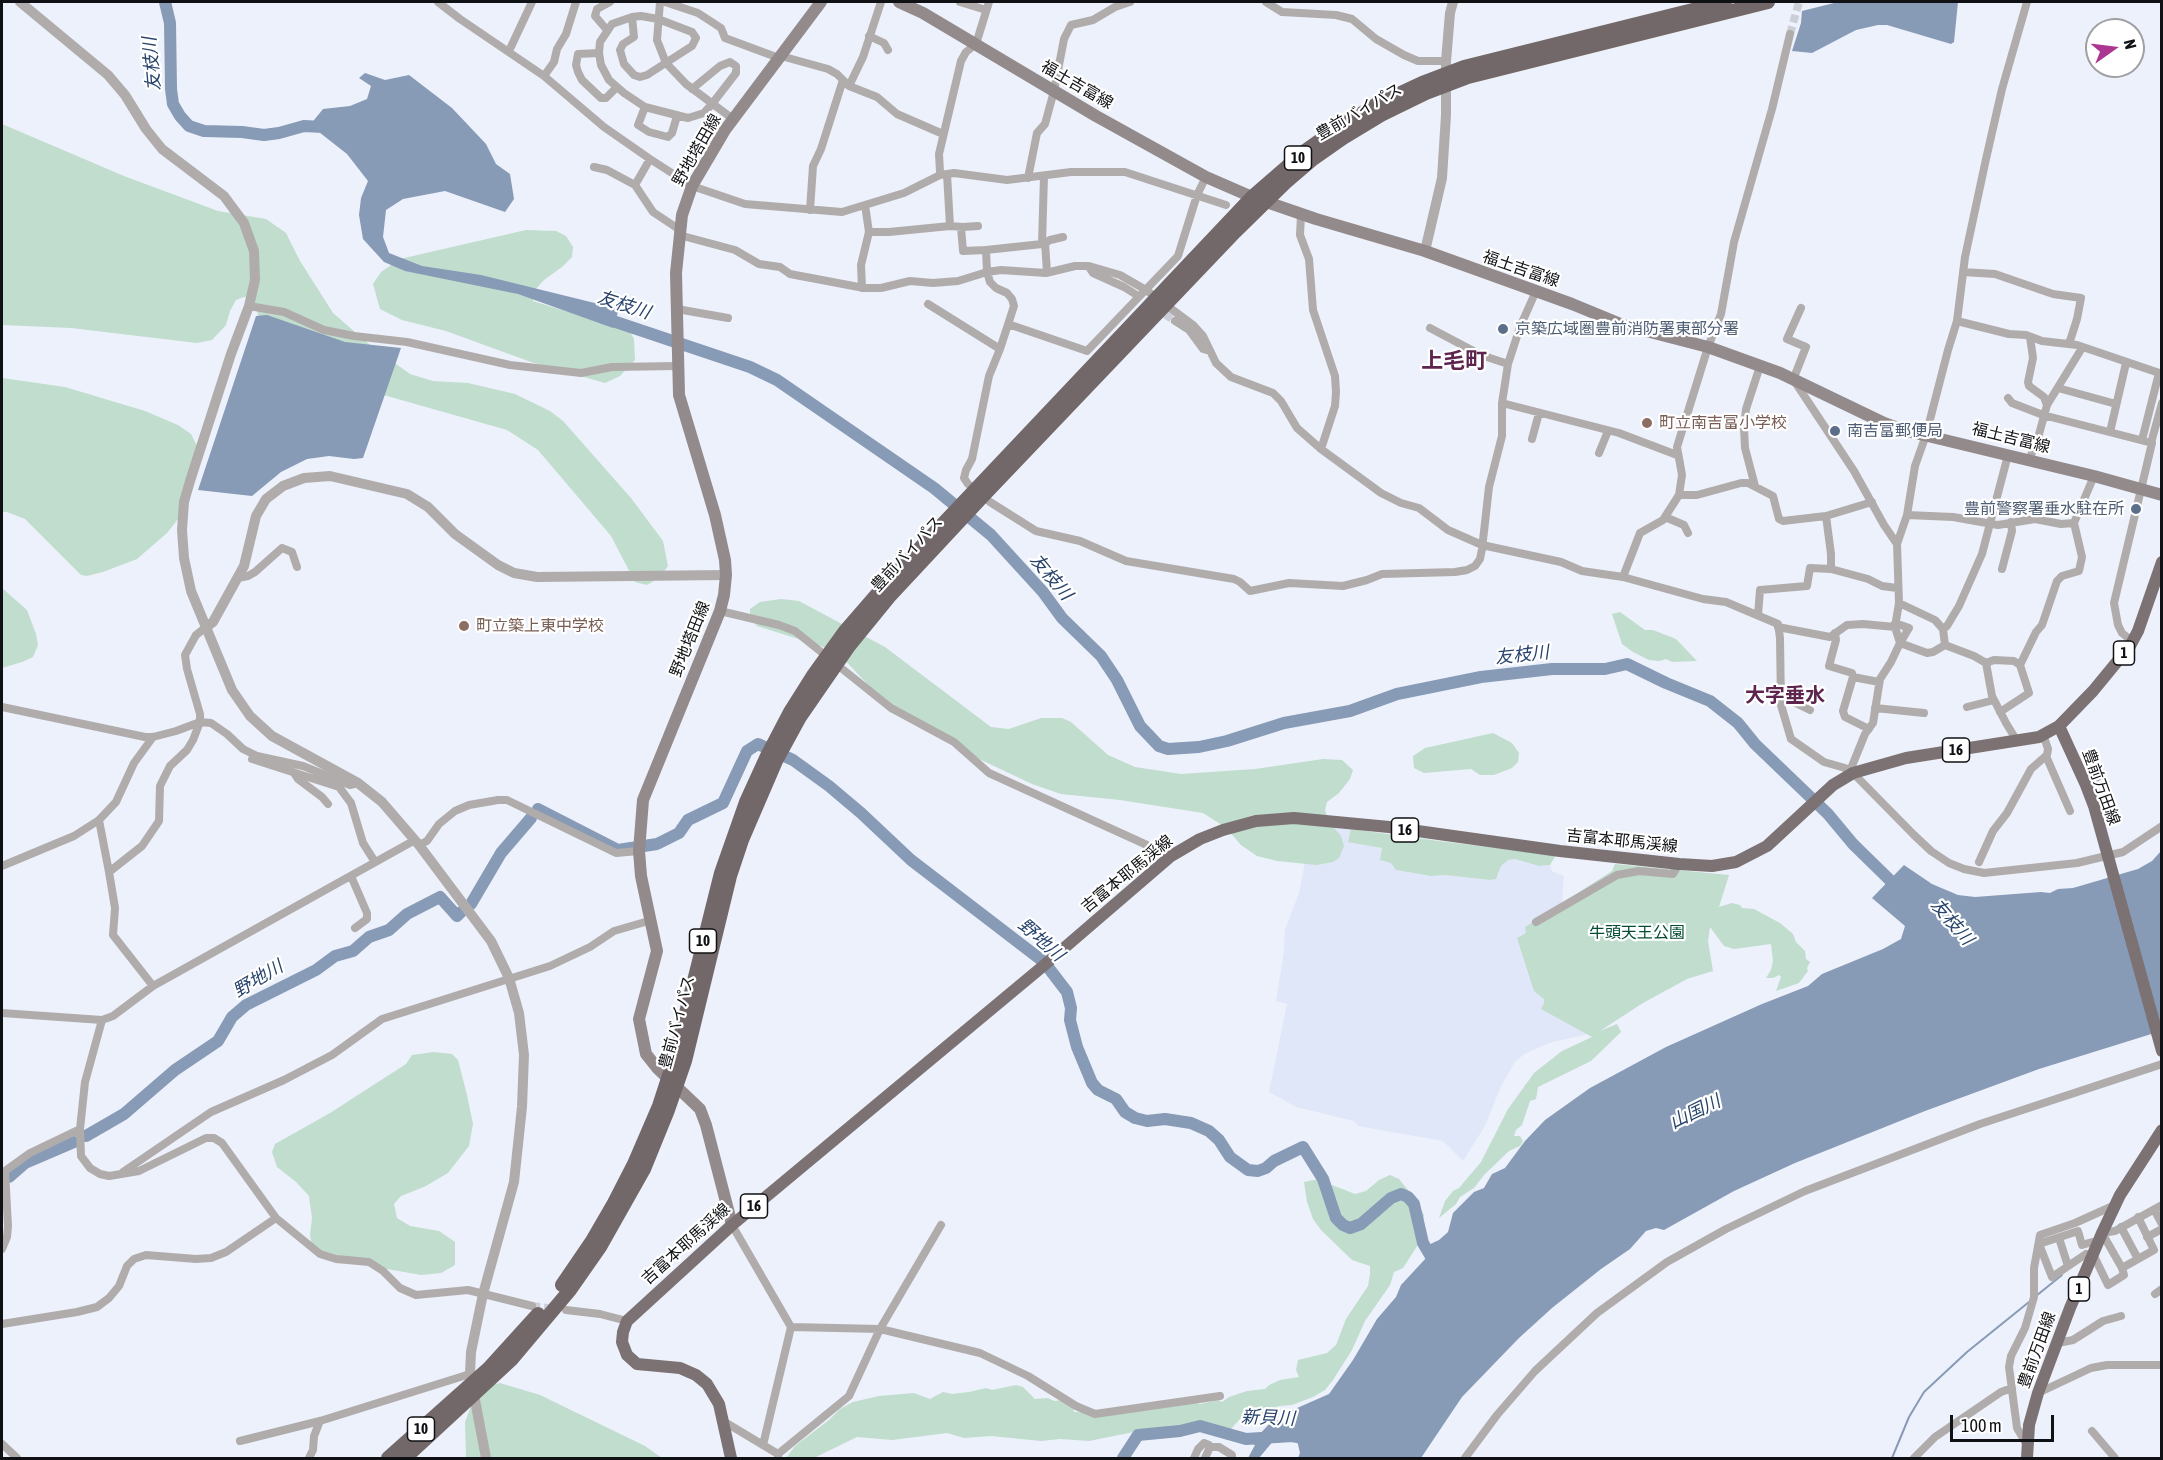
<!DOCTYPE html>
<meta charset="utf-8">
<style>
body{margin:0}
#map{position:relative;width:2163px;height:1460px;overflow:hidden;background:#edf1fb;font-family:"Asap Condensed",sans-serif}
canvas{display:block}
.frame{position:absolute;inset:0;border:3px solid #101114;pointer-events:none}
.north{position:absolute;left:2085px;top:18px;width:60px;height:60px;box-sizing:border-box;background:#fff;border:2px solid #9fa0a1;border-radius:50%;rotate:76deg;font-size:16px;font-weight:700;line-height:24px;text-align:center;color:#101114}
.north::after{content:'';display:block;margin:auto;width:21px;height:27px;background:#ac3790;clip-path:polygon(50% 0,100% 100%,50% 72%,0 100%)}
.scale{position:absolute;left:1950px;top:1415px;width:104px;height:27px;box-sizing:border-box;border:3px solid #101114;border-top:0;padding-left:8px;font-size:18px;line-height:21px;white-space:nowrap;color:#101114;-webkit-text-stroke:4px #fff;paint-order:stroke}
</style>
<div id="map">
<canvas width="2163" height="1460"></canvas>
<div class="frame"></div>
<div class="north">N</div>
<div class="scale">100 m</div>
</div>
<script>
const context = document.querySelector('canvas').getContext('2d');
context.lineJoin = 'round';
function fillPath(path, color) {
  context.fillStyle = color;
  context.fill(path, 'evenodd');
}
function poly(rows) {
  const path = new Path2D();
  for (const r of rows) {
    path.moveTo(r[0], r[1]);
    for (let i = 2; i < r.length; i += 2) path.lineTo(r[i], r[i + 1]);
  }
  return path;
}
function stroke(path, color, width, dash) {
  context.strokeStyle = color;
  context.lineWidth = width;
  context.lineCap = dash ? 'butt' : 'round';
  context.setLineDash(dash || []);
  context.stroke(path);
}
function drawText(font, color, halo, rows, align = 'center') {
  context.font = font + ' "Asap Condensed","Noto Sans JP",sans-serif';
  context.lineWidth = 4.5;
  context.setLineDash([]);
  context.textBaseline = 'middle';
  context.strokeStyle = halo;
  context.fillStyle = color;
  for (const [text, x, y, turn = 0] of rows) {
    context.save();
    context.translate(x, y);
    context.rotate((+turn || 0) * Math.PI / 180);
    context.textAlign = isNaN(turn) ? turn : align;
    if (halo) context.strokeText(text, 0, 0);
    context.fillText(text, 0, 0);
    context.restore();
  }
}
fillPath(poly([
 [1321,827,1351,829,1382,849,1396,870,1431,876,1445,875,1490,880,1498,875,1501,866,1508,860,1515,859,1539,866,1550,865,1552,871,1564,876,1562,903,1544,1003,1588,1034,1549,1043,1524,1054,1515,1062,1501,1086,1485,1126,1463,1161,1443,1141,1358,1126,1354,1121,1296,1107,1269,1092,1287,1004,1276,1001,1284,952,1285,930,1299,893,1307,852]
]), '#e0e7f8');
fillPath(poly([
 [2,124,124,176,218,211,266,219,286,233,300,261,333,313,370,345,410,374,433,381,468,383,515,394,550,411,563,421,631,498,663,541,668,566,659,578,647,585,635,582,611,536,538,450,507,430,366,390,259,318,253,297,244,297,236,300,230,311,226,325,212,340,197,343,71,328,2,325],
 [526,230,556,231,566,236,573,247,572,257,562,267,544,280,533,292,533,301,565,311,607,318,628,328,634,339,635,360,620,376,605,383,591,379,531,362,446,331,402,320,380,309,373,284,381,272,400,259],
 [2,378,65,387,145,411,178,425,191,434,197,446,182,514,167,533,137,559,103,572,87,576,81,575,25,519,7,512,2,512],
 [2,588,27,610,36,634,38,645,33,657,22,662,2,668],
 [781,599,799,601,885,647,991,727,1009,729,1041,718,1062,718,1071,722,1108,755,1135,767,1181,774,1255,769,1323,759,1342,760,1353,770,1350,779,1339,793,1327,802,1325,810,1329,822,1341,836,1344,846,1339,858,1333,862,1317,865,1277,861,1257,856,1241,845,1225,827,1203,813,1120,800,1061,794,1032,784,977,758,905,716,873,690,839,654,821,646,757,626,750,618,750,609,760,602],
 [1620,612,1645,630,1653,630,1676,639,1697,661,1672,662,1666,659,1660,661,1649,660,1633,652,1622,644,1612,614],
 [1493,733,1512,743,1519,753,1518,762,1512,768,1494,775,1480,775,1471,769,1424,773,1414,768,1413,756,1425,748],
 [1351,829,1446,842,1556,855,1550,865,1539,866,1515,859,1508,860,1501,866,1496,879,1490,880,1445,875,1431,876,1396,870,1391,863,1380,860,1382,848,1348,842],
 [1615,864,1729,875,1719,907,1732,903,1740,905,1742,908,1754,909,1780,923,1793,934,1796,942,1805,951,1806,959,1810,962,1807,968,1808,971,1799,983,1776,991,1781,977,1779,975,1773,978,1766,978,1771,970,1773,961,1771,944,1734,949,1724,946,1710,927,1708,941,1713,971,1687,979,1643,1003,1600,1031,1617,1024,1621,1032,1591,1061,1538,1087,1536,1099,1530,1101,1522,1125,1516,1130,1514,1136,1520,1136,1523,1141,1520,1146,1509,1151,1484,1175,1474,1188,1460,1197,1456,1204,1439,1218,1445,1201,1453,1191,1459,1188,1481,1162,1508,1109,1534,1073,1562,1051,1592,1037,1541,1009,1544,1003,1544,999,1534,991,1517,938,1526,933,1525,927,1612,871],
 [434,1052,452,1054,458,1060,467,1095,473,1124,469,1146,448,1173,426,1186,401,1196,394,1204,397,1218,410,1226,439,1231,455,1242,455,1265,441,1273,421,1275,336,1260,313,1251,310,1235,312,1218,309,1196,296,1182,277,1167,272,1152,275,1144,330,1113,406,1064,412,1055],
 [1390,1175,1399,1179,1417,1201,1424,1215,1421,1240,1403,1268,1394,1272,1390,1285,1365,1321,1352,1350,1333,1380,1325,1390,1313,1397,1292,1405,1279,1406,1259,1418,1250,1414,1241,1418,1230,1430,1219,1432,1212,1429,1207,1424,1197,1423,1182,1428,1134,1432,1089,1441,1060,1439,1041,1441,991,1436,964,1438,947,1433,892,1440,857,1437,814,1458,787,1457,795,1446,829,1420,840,1409,853,1402,879,1396,914,1393,930,1399,943,1392,952,1394,969,1392,986,1388,992,1390,1016,1385,1023,1387,1035,1399,1048,1398,1054,1401,1063,1400,1071,1403,1074,1412,1097,1412,1190,1401,1200,1404,1218,1400,1222,1402,1229,1397,1247,1391,1265,1389,1269,1385,1280,1380,1299,1377,1296,1370,1298,1360,1327,1353,1336,1345,1346,1319,1368,1286,1370,1274,1370,1266,1352,1260,1321,1230,1313,1219,1307,1202,1304,1182,1319,1179,1332,1191,1332,1185,1355,1194,1366,1191,1379,1180],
 [500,1383,540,1395,645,1446,662,1458,466,1458,465,1422,478,1388]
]), '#c0ddce');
fillPath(poly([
 [1838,2,1958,2,1954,42,1951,44,1887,25,1878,25,1856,30,1812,53,1792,51,1801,23,1802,11],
 [365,73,385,80,409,75,452,108,486,144,496,164,510,174,514,199,505,212,445,191,403,199,386,210,383,237,389,253,422,266,481,275,619,309,613,328,518,294,405,271,384,262,363,239,359,215,361,198,368,181,347,154,310,125,323,109,350,106,367,99,371,86,359,78],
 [267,315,345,342,401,348,363,458,354,459,329,456,307,459,281,472,252,496,198,490,256,316],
 [2161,851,2161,1031,2039,1069,1925,1111,1795,1163,1734,1191,1664,1230,1656,1228,1646,1231,1630,1249,1601,1269,1552,1308,1519,1338,1462,1397,1421,1458,1298,1458,1300,1453,1297,1440,1292,1433,1278,1443,1280,1433,1259,1458,1248,1458,1255,1445,1239,1439,1240,1435,1258,1436,1271,1422,1281,1419,1288,1412,1329,1394,1353,1360,1377,1319,1396,1297,1401,1285,1427,1257,1424,1247,1439,1240,1448,1232,1453,1213,1474,1192,1484,1188,1492,1174,1505,1168,1525,1141,1545,1120,1590,1088,1666,1047,1762,1004,1808,986,1822,974,1883,949,1901,939,1905,926,1872,898,1904,865,1932,884,1958,895,1975,897,2041,892,2050,893,2058,889,2073,888,2138,869,2152,861]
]), '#879ab6');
stroke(poly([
 [2036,1296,2062,1275],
 [1892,1458,1909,1417,1924,1392,1967,1352,2029,1302]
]), '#879ab6', 2);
stroke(poly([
 [165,2,170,23,171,89,173,104,180,116,189,126,204,131,242,132,264,135,279,133,304,126,323,127],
 [601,317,750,367,777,380,934,488,991,535,1043,592,1062,618,1101,656,1117,680,1140,726,1159,746,1168,749,1199,747,1227,741,1284,723,1350,711,1397,694,1481,677,1552,669,1605,669,1627,664,1666,683,1710,701,1738,723,1755,744,1828,814,1853,844,1901,891],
 [538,809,618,850,657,844,679,833,688,820,723,803,747,751,758,744,793,760,829,786,861,813,911,860,1044,962,1067,992,1071,1008,1070,1020,1077,1047,1092,1083,1098,1090,1116,1099,1125,1112,1135,1118,1147,1121,1165,1119,1191,1123,1209,1131,1219,1140,1230,1157,1248,1170,1258,1171,1266,1168,1274,1161,1303,1147,1323,1179,1336,1218,1343,1225,1350,1228,1361,1224,1391,1198,1401,1194,1408,1197,1414,1204,1423,1243,1433,1260],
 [471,904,501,853,531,818],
 [86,1136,124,1114,175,1070,218,1041,232,1017,246,1005,316,970,335,956,353,951,369,937,389,930,407,914,440,897,457,916,461,912],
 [9,1177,25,1163,74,1142],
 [1123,1458,1138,1435,1180,1431,1200,1426,1246,1439,1292,1436,1309,1439]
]), '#879ab6', 12);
stroke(poly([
 [1790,34,1799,2],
 [1135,294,1175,321],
 [532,1306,556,1309]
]), '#cccfd8', 8, [8, 4]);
stroke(poly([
 [438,2,460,19,544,76,604,127,650,159,692,186,745,204,842,212,904,193,940,175,954,173,1007,180,1071,172,1125,172,1226,205],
 [660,2,657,40,666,63,686,84,733,119],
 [665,2,698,13,721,28,725,38,779,58],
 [960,2,986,10],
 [1266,2,1282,12,1336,15,1352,19,1376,39,1404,55,1418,61,1446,61],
 [641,16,658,19,692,32,696,38,692,46,647,75,640,77,634,75,624,64,620,50,623,44,634,37,632,17,641,16],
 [632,17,612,24,600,42,599,53,601,65,609,80,624,93,645,107,688,118,704,113,712,104,736,73,736,66,730,62,720,66,692,89],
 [607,30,595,16,597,9,610,2],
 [869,36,884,43,888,50],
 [509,51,532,2],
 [599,53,578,54,576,65,578,72,582,80,601,98,606,98,617,87],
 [781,56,828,69,837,74,849,86,877,97,897,114,943,134],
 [544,76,554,62,557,49,566,34,576,2],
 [849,86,863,57,881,2],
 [645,107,638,125,649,132,668,137,672,133,677,116],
 [650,159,635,185,653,212,680,230],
 [594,167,607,170,635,185],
 [940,172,939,154,961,61,966,52,976,44,989,2],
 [947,174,950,226],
 [1028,178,1037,133,1045,124,1054,91,1064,39,1071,25,1093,20,1115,7,1130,2],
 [810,210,813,166,821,149,843,80],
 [1301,215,1300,235,1309,259,1313,310,1335,376,1336,392,1335,406,1321,449],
 [961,227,963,251,986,250,987,272,990,282,996,288,1007,293,1012,299,1014,306,1000,349],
 [869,232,889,232,950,226,963,227,978,226],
 [679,235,735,250,759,264,780,267,790,274,864,288,881,288,910,281,933,283,958,281,987,272,1001,270,1046,273,1075,266,1089,266,1120,275,1146,290,1193,325,1203,336,1216,363,1231,377,1273,393,1281,401,1297,428,1321,449,1381,493,1401,503,1419,508,1448,530,1482,545,1561,562,1582,571,1623,577,1703,599,1726,602,1778,624,1780,638,1781,705,1791,739,1824,762,1845,768,1853,773,1914,835,1931,851,1949,863,1964,869,1984,873,2077,863,2123,852,2162,826],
 [1045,243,1050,240,1063,237],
 [1042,244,1045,243,1047,272],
 [986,250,1042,244,1044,176],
 [1089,267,1093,273,1124,287,1135,294],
 [1963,272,1995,274,2053,294,2081,298,2077,319,2069,344],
 [862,288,861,265,869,232,865,205],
 [928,304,1000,349,989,376,972,459,966,470,964,478,968,484,990,502,1036,531,1080,541,1126,561,1234,579,1240,582,1250,591,1289,583,1343,586,1367,580,1382,574,1455,572,1467,570,1475,566,1480,559,1482,549,1489,487,1502,436,1502,403,1508,364,1520,327,1536,291],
 [249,306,284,312,324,330,354,336,407,342,510,365,581,373,612,367,677,366],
 [677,309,728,318],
 [1175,321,1189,330,1203,349,1210,351],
 [1957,321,2009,334,2026,335,2042,341,2077,345,2162,374],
 [1008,324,1087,351,1178,256,1197,195,1206,177],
 [1430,328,1481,355,1508,364],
 [2030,337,2033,358,2028,382,2029,386,2044,397,2047,405],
 [1793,380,1806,347,1787,339,1801,308],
 [1795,382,1854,471,1884,525,1897,544],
 [2058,388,2116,404],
 [2008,398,2012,403,2043,415,2152,443,2114,603,2118,625,2122,633,2132,641],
 [1502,403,1619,433,1677,455],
 [2110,432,2126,363],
 [1532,439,1539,413],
 [2142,440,2159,373],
 [2151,443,2162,403],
 [1599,453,1608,431],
 [2029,460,2038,438,2047,405,2082,348],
 [1755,486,1745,448,1744,428,1746,409,1760,366],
 [1679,495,1697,495,1741,483,1748,483,1773,496,1779,519,1783,521,1826,516,1872,502],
 [1907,515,1953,517,1998,525,2035,519,2061,524,2074,523],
 [1826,516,1831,554,1831,569,1868,579,1882,586,1897,588],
 [1665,517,1684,525,1688,533],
 [2002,569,2012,531,2011,522],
 [1623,577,1640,533,1663,520,1679,495,1682,475,1677,447,1708,347,1721,314,1734,242,1772,109,1790,34],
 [238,578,248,576,255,572,282,548,292,552,297,567],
 [1899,603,1935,620,1943,629,1945,645,1974,656,1986,663,1992,696,2006,723,2017,741],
 [720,611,779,625,795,631,891,708,954,742,989,773,1171,856],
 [1758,615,1760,590,1807,586,1810,568,1831,569],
 [1895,623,1909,628,1900,643,1927,653,1933,652,1945,645],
 [1778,627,1830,637,1847,625,1863,624,1895,627],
 [1943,629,1947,626,1959,606,1982,554,2008,455],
 [1835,633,1836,640,1829,666,1852,673,1853,677,1879,682],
 [1986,663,1994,660,2014,661,2020,665],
 [1853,677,1843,711,1845,717,1869,729],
 [1781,696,1810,710],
 [2,707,145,737,153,737,176,731,200,722,211,723,227,734,243,749,257,756,303,766,350,785,358,783],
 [1967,707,1994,700],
 [1875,708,1924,713],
 [2000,712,2029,693,2020,665,2036,632,2042,625,2057,581,2062,576,2079,571,2082,557,2074,523,2094,476],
 [2046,756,2070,811],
 [252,759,339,787,351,803,363,843,375,862],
 [294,773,298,779,322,797,328,804],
 [1853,773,1852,766,1865,734,1873,723,1880,679,1891,662,1900,643,1895,627,1899,603,1897,544,1907,515,1915,466,1926,435,1948,350,1957,321,1965,257,1986,159,2002,89,2027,2],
 [2086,785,2102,774],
 [99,820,109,872],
 [419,845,427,841,439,824,455,811,469,805,498,800,507,800,616,853,639,851],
 [1979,862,1993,831,2007,813,2031,769,2047,755,2048,749,2043,734],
 [2,866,74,836,99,820,116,802,134,763,153,737],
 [351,876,367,913,367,919,355,928],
 [1536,922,1617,875,1639,871,1673,874,1679,864],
 [153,986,113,935,115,908,109,872,142,846,159,821,160,786,170,766,187,750,193,740,200,722,200,714,187,669,185,655,196,635,205,628],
 [2,1013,102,1020,113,1016,153,986,415,840],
 [102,1020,85,1082,80,1129,81,1156,90,1168,100,1174,109,1176,139,1171,206,1138,214,1138,222,1143,276,1218,320,1254,336,1259,369,1262,383,1271,400,1288,416,1295,468,1290,532,1306],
 [123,1172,211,1112,284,1080,332,1055,382,1019,550,966,590,947,614,931,652,920],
 [2156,1213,2162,1224],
 [732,1225,791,1327,763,1445],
 [2121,1227,2138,1259],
 [2147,1237,2162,1229],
 [2059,1238,2068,1266],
 [2,1249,7,1237,8,1226,5,1171,30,1153,80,1129],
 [2086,1254,2052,1277,2039,1244,2078,1231,2082,1245,2092,1242,2097,1244],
 [2093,1254,2108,1285,2124,1275,2122,1268,2154,1250,2138,1217],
 [2122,1268,2102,1233,2115,1231,2162,1205],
 [2155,1294,2162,1289],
 [566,1310,600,1314,627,1321],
 [2,1324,77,1312,97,1307,109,1298,119,1286,127,1266,134,1259,146,1255,196,1259,211,1258,226,1252,276,1218],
 [791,1327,880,1329,980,1353,1028,1376,1076,1406,1095,1414,1220,1396],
 [2058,1343,2073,1340,2103,1321,2121,1316],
 [2038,1393,2091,1368,2107,1365,2162,1365],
 [723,1421,778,1454,778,1458],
 [2092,1431,2115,1458],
 [240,1441,320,1421,470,1374],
 [2,1444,17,1458],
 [2027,1445,2017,1428,2009,1367,2011,1356,2025,1328,2034,1297,2034,1268,2040,1235,2075,1223,2115,1205],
 [778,1454,849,1396,880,1329,941,1225],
 [309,1458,313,1450,314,1436,320,1421],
 [1194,1458,1198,1449,1204,1443,1209,1445,1210,1447,1219,1447,1232,1455,1232,1458],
 [1205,1458,1210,1447],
 [1465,1458,1497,1415,1535,1371,1597,1313,1667,1262,1726,1229,1805,1191,1980,1124,2162,1064],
 [1914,1458,1935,1437,2001,1392,2012,1388]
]), '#b1acac', 8);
stroke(poly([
 [20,2,108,75,125,95,146,129,162,149,224,196,244,223,254,251,255,280,249,306,231,354,190,481,184,502,182,530,184,558,191,591,232,690,250,716,272,736,358,783,382,802,419,845,491,941,509,978,519,1013,524,1055,522,1107,514,1182,483,1294,471,1352,470,1374,486,1458],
 [1425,251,1442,178,1446,115,1446,61,1450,13,1453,2],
 [205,628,213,622,244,566,256,516,266,499,283,486,304,478,330,476,407,494,428,507,455,534,498,565,514,573,537,577,726,575]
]), '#b1acac', 10);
stroke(poly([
 [899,2,923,13,1096,116,1206,177,1252,197,1316,219,1425,251,1572,304,1623,325,1708,347,1780,373,1884,423,1903,430,2094,476,2162,495],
 [732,1225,706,1125,700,1109,658,1069,646,1054,639,1019,657,951,641,876,639,851,643,800,720,611,724,595,726,575,725,560,715,515,679,395,676,273,682,215,692,186,725,130,821,2]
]), '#938a8b', 12);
stroke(poly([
 [2059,726,2086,785,2094,806,2162,1051],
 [731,1458,719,1404,707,1384,696,1375,680,1368,637,1364,627,1355,622,1342,623,1332,627,1321,732,1225,1042,967,1171,856,1200,839,1223,830,1256,821,1294,818,1389,827,1560,851,1679,864,1712,866,1736,862,1767,846,1833,785,1853,773,1906,758,2039,737,2059,726,2093,691,2130,646,2138,631,2162,562],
 [2027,1458,2029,1425,2038,1393,2070,1308,2102,1233,2120,1195,2162,1130]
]), '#7c7273', 12);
stroke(poly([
 [562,1285,592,1241,614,1203,634,1164,659,1106,675,1057,721,873,746,802,767,756,790,712,814,674,845,631,884,586,1252,197,1305,151,1336,129,1377,104,1422,83,1464,67,1725,2],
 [388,1458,489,1368,538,1314],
 [405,1458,512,1359,570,1290,600,1247,644,1169,668,1110,685,1061,730,876,742,840,776,761,800,717,849,646,889,597,985,494,1235,232,1285,183,1313,159,1343,138,1381,115,1426,93,1468,77,1768,2]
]), '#726869', 14);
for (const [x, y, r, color] of [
 [1503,329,6,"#5c6f8a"],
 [1647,423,6,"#8d6e63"],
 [1835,431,6,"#5c6f8a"],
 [2136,509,6,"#5c6f8a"],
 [464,626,6,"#8d6e63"]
]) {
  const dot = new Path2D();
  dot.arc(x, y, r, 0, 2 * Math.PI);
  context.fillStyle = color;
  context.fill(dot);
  stroke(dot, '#fff', 2);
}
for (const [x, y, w] of [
 [1298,158,27],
 [2124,653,21],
 [1956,750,27],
 [1405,830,27],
 [703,941,27],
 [754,1206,27],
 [2079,1289,21],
 [421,1429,27]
]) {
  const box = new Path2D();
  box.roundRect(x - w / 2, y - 12, w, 24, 4.5);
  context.fillStyle = '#fff';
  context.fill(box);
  stroke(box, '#101114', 1.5);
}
drawText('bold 15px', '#101114', null, [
 ["10",1298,158],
 ["1",2124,653],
 ["16",1956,750],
 ["16",1405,830],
 ["10",703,941],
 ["16",754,1206],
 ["1",2079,1289],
 ["10",421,1429]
]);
drawText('16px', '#101114', '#fff', [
 ["福土吉富線",1077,85,30],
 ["豊前バイパス",1359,112,-30],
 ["野地塔田線",697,150,-60],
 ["福土吉富線",1521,269,19],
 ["福土吉富線",2011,438,14],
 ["豊前バイパス",907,554,-47],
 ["野地塔田線",690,639,-68],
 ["豊前万田線",2101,787,70],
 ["吉富本耶馬渓線",1622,841,6],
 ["吉富本耶馬渓線",1127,874,-39],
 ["豊前バイパス",677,1022,-75],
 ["吉富本耶馬渓線",686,1244,-42],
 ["豊前万田線",2037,1350,-70]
]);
drawText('16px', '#4e5e75', '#fff', [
 ["京築広域圏豊前消防署東部分署",1515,329],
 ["南吉富郵便局",1847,431],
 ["豊前警察署垂水駐在所",2124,509,"right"]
], 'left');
drawText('16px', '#785e54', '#fff', [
 ["町立南吉富小学校",1659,423],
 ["町立築上東中学校",476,626]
], 'left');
drawText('16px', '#044c35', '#fff', [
 ["牛頭天王公園",1637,933]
]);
drawText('italic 18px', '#28446c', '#fff', [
 ["友枝川",152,64,-95],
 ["友枝川",624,305,18],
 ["友枝川",1051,577,50],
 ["友枝川",1522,655,-6],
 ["友枝川",1952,922,49],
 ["野地川",1041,940,41],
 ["野地川",258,979,-31],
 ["山国川",1695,1112,-26],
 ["新貝川",1268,1418,2]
]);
drawText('bold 20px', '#5d244e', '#fff', [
 ["大字垂水",1785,696]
]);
drawText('bold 22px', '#5d244e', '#fff', [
 ["上毛町",1454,361]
]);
</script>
